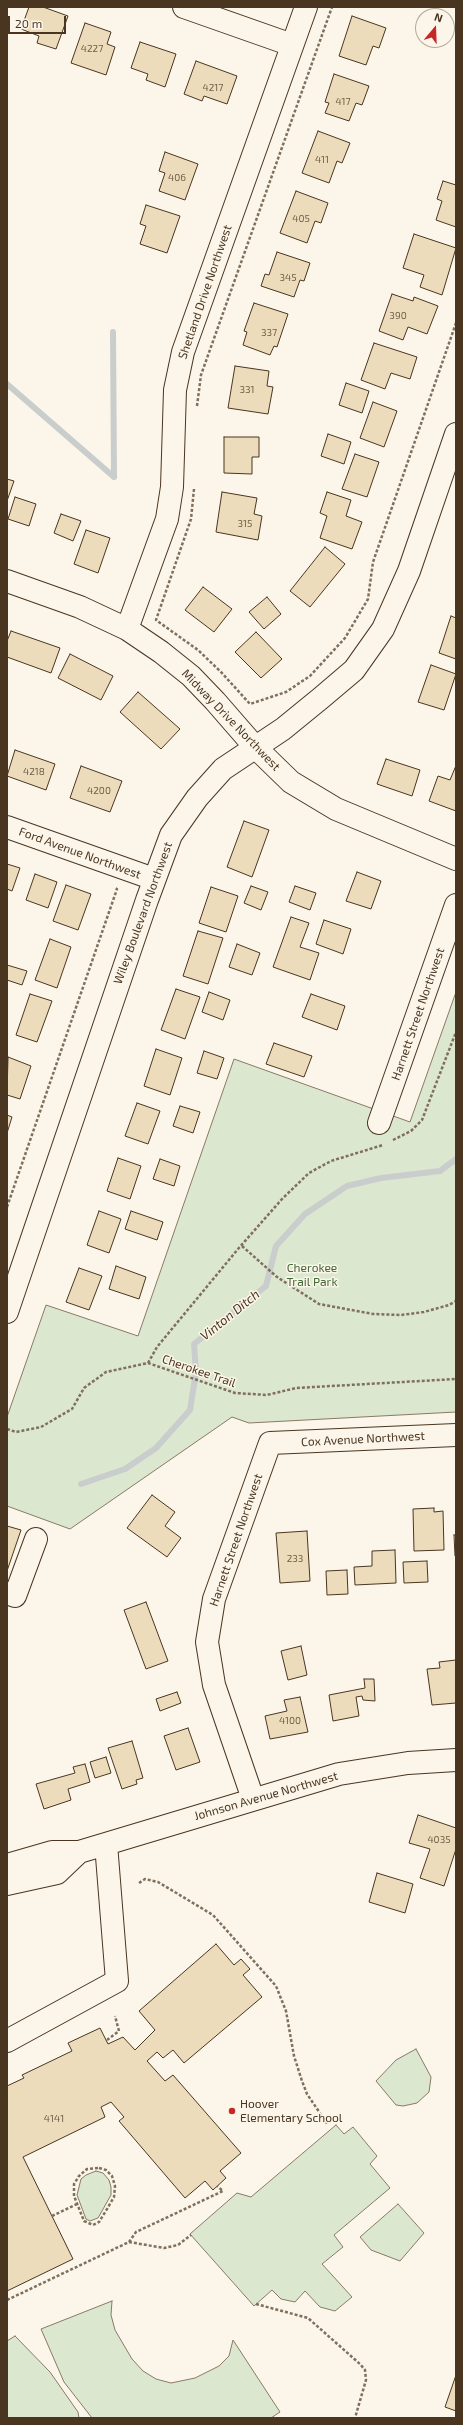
<!DOCTYPE html>
<style>
body{margin:0}
#map{position:relative;width:463px;height:2425px;overflow:hidden;background:#fbf6e9;font-family:"Exo 2",sans-serif}
canvas{display:block}
.frame{position:absolute;inset:0;border:8px solid #4a3520;pointer-events:none}
.north{position:absolute;left:415px;top:8px;width:40px;height:40px;box-sizing:border-box;background:#fbf6e9;border:1px solid #b4a999;border-radius:50%;rotate:19deg;font-size:11px;font-weight:700;line-height:16px;text-align:center;color:#4a3520}
.north::after{content:'';display:block;margin:auto;width:14px;height:18px;background:#c62828;clip-path:polygon(50% 0,100% 100%,50% 72%,0 100%)}
.scale{position:absolute;left:8px;top:16px;width:58px;height:18px;box-sizing:border-box;border:2px solid #4a3520;border-top:0;padding-left:5px;font-size:12px;line-height:14px;white-space:nowrap;color:#4a3520;-webkit-text-stroke:3px #fbf6e9;paint-order:stroke}
</style>
<div id="map">
<canvas width="463" height="2425"></canvas>
<div class="frame"></div>
<div class="north">N</div>
<div class="scale">20 m</div>
</div>
<script>
const context = document.querySelector('canvas').getContext('2d');
context.lineJoin = 'round';
function fillPath(path, color) {
  context.fillStyle = color;
  context.fill(path, 'evenodd');
}
function poly(rows) {
  const path = new Path2D();
  for (const r of rows) {
    path.moveTo(r[0], r[1]);
    for (let i = 2; i < r.length; i += 2) path.lineTo(r[i], r[i + 1]);
  }
  return path;
}
function stroke(path, color, width, dash) {
  context.strokeStyle = color;
  context.lineWidth = width;
  context.lineCap = dash ? 'butt' : 'round';
  context.setLineDash(dash || []);
  context.stroke(path);
}
function drawText(font, color, halo, rows, align = 'center') {
  context.font = font + ' "Exo 2",sans-serif';
  context.lineWidth = 3;
  context.setLineDash([]);
  context.textBaseline = 'middle';
  context.strokeStyle = halo;
  context.fillStyle = color;
  for (const [text, x, y, turn = 0] of rows) {
    context.save();
    context.translate(x, y);
    context.rotate((+turn || 0) * Math.PI / 180);
    context.textAlign = isNaN(turn) ? turn : align;
    if (halo) context.strokeText(text, 0, 0);
    context.fillText(text, 0, 0);
    context.restore();
  }
}
const green = poly([
 [456,992,456,1412,249,1423,232,1417,70,1529,7,1506,7,1417,46,1305,138,1336,234,1059,410,1122,456,992],
 [416,2049,431,2077,429,2092,417,2103,403,2106,396,2105,376,2081,396,2060,416,2049],
 [336,2125,344,2134,353,2127,377,2156,370,2164,390,2188,334,2235,343,2247,322,2264,352,2297,335,2311,320,2307,305,2291,295,2302,281,2299,272,2290,254,2306,190,2234,237,2193,251,2197,336,2125],
 [96,2171,103,2173,109,2180,111,2187,111,2195,98,2218,90,2221,86,2219,77,2195,81,2179,86,2175,96,2171],
 [398,2204,424,2233,400,2261,371,2250,360,2237,398,2204],
 [112,2301,111,2315,115,2330,132,2359,143,2371,156,2379,171,2383,195,2378,219,2366,229,2356,233,2340,280,2412,271,2418,92,2418,64,2382,41,2329,112,2301],
 [15,2336,50,2372,78,2412,79,2418,7,2418,7,2341,15,2336]
]);
fillPath(green, '#dce7d0');
stroke(green, '#887966', 1);
stroke(poly([
 [113,332,114,477],
 [7,384,114,477],
 [81,1484,125,1469,156,1448,190,1410,196,1372,194,1344,266,1286,276,1246,305,1214,347,1186,381,1178,440,1171,456,1159]
]), '#c9cecd', 6);
const building = poly([
 [29,7,43,7,68,16,56,49,37,43,39,36,21,29,29,7],
 [352,16,386,28,379,48,373,46,366,65,339,56,352,16],
 [85,23,111,32,107,44,115,47,106,75,71,63,85,23],
 [140,42,176,54,165,87,146,80,148,74,131,68,140,42],
 [196,61,237,76,227,104,204,96,202,101,184,94,196,61],
 [334,74,369,86,362,105,356,103,349,121,325,113,329,103,325,102,334,74],
 [318,131,350,143,342,163,337,161,329,183,302,173,318,131],
 [165,152,198,164,185,200,159,191,165,173,159,171,165,152],
 [443,181,456,185,456,227,436,220,442,201,437,199,443,181],
 [296,191,328,203,321,223,315,221,307,243,280,233,296,191],
 [146,205,180,216,167,253,140,244,146,226,140,224,146,205],
 [414,234,456,248,442,295,420,287,424,275,403,268,414,234],
 [277,252,310,263,304,281,300,280,294,297,261,286,265,274,269,275,277,252],
 [392,294,413,301,414,297,438,306,427,334,408,327,403,340,379,331,392,294],
 [254,303,288,314,277,347,274,346,270,355,243,345,247,332,244,331,254,303],
 [374,343,417,357,410,379,391,373,385,389,361,380,374,343],
 [235,366,269,371,267,386,273,387,268,414,228,408,235,366],
 [346,383,369,391,362,413,339,405,346,383],
 [373,402,397,411,384,447,360,438,373,402],
 [328,434,351,442,344,464,321,456,328,434],
 [224,437,259,437,259,457,252,457,252,474,224,473,224,437],
 [355,454,379,462,367,497,342,489,355,454],
 [7,479,14,481,7,501,7,479],
 [222,492,257,498,254,514,262,516,258,540,216,532,222,492],
 [327,492,351,500,346,516,362,522,352,549,320,538,327,516,320,513,327,492],
 [15,497,36,504,29,526,8,519,15,497],
 [61,514,81,521,73,541,54,533,61,514],
 [86,530,110,538,98,573,74,564,86,530],
 [325,547,345,564,310,607,290,591,325,547],
 [203,587,232,609,214,632,185,610,203,587],
 [267,597,281,614,264,629,249,612,267,597],
 [451,616,456,618,456,659,439,653,451,616],
 [11,631,60,648,51,673,7,657,7,641,11,631],
 [256,632,282,659,261,678,235,652,256,632],
 [70,654,113,676,101,700,58,678,70,654],
 [431,665,456,674,444,710,418,702,431,665],
 [138,692,180,729,161,749,120,712,138,692],
 [15,750,55,764,46,790,7,776,15,750],
 [386,759,420,770,412,796,377,784,386,759],
 [81,766,122,781,110,812,70,798,81,766],
 [455,768,456,768,456,811,429,801,438,776,450,780,455,768],
 [244,821,269,830,252,877,227,867,244,821],
 [7,864,20,868,12,891,7,889,7,864],
 [357,872,381,881,371,909,346,901,357,872],
 [35,874,57,882,48,908,26,900,35,874],
 [66,885,91,894,78,930,53,921,66,885],
 [251,886,268,892,261,910,244,903,251,886],
 [295,886,316,893,310,910,289,902,295,886],
 [211,887,238,896,226,932,199,923,211,887],
 [291,917,309,923,300,947,319,953,310,980,273,967,291,917],
 [324,920,351,929,343,954,316,944,324,920],
 [198,931,223,938,208,984,183,976,198,931],
 [50,939,71,947,57,988,35,980,50,939],
 [237,944,260,953,252,975,229,967,237,944],
 [7,965,27,971,22,985,7,980,7,965],
 [176,989,200,997,185,1039,161,1030,176,989],
 [209,992,230,1000,223,1020,202,1012,209,992],
 [30,994,52,1001,37,1042,16,1035,30,994],
 [311,994,345,1006,337,1030,302,1017,311,994],
 [274,1043,312,1056,304,1077,266,1064,274,1043],
 [156,1049,182,1058,170,1095,144,1086,156,1049],
 [204,1051,224,1058,217,1079,197,1073,204,1051],
 [8,1057,31,1066,20,1099,7,1095,8,1057],
 [137,1103,160,1111,148,1144,125,1136,137,1103],
 [180,1106,200,1112,193,1133,173,1126,180,1106],
 [7,1115,12,1117,7,1133,7,1115],
 [118,1158,141,1166,130,1199,107,1191,118,1158],
 [160,1159,180,1166,174,1186,153,1179,160,1159],
 [99,1211,121,1219,109,1253,87,1245,99,1211],
 [131,1211,163,1222,157,1240,125,1229,131,1211],
 [116,1266,146,1277,139,1299,109,1289,116,1266],
 [79,1268,102,1276,89,1310,66,1302,79,1268],
 [152,1495,175,1512,165,1526,181,1538,167,1557,127,1528,152,1495],
 [434,1508,434,1512,443,1511,444,1550,414,1551,413,1509,434,1508],
 [7,1526,21,1530,7,1571,7,1526],
 [307,1531,310,1581,280,1583,276,1533,307,1531],
 [454,1535,456,1535,456,1556,455,1556,454,1535],
 [395,1550,396,1583,355,1585,354,1567,372,1566,372,1551,395,1550],
 [427,1561,428,1582,404,1583,403,1562,427,1561],
 [347,1570,348,1594,327,1595,326,1571,347,1570],
 [146,1602,168,1661,146,1669,124,1610,146,1602],
 [301,1646,307,1675,288,1680,281,1651,301,1646],
 [456,1660,456,1703,432,1705,427,1669,440,1668,439,1662,456,1660],
 [364,1679,374,1679,375,1701,363,1700,362,1696,356,1697,359,1716,333,1721,329,1695,365,1688,364,1679],
 [177,1692,181,1703,160,1711,156,1699,177,1692],
 [300,1697,308,1732,270,1739,265,1716,287,1711,284,1700,300,1697],
 [188,1728,200,1762,176,1770,164,1736,188,1728],
 [132,1741,143,1778,136,1780,137,1784,122,1789,108,1748,132,1741],
 [106,1757,111,1773,95,1778,90,1762,106,1757],
 [85,1764,90,1782,68,1789,71,1800,44,1809,36,1784,75,1773,73,1767,85,1764],
 [418,1815,456,1828,456,1849,444,1886,420,1878,430,1849,409,1843,418,1815],
 [377,1873,413,1884,405,1913,369,1902,377,1873],
 [216,1944,234,1965,241,1959,250,1969,243,1975,262,1997,184,2063,173,2050,163,2058,157,2052,147,2061,165,2081,173,2075,241,2153,220,2171,226,2178,213,2190,205,2181,185,2198,119,2121,124,2117,111,2102,101,2107,105,2117,23,2157,73,2259,7,2291,7,2086,24,2078,22,2075,72,2051,68,2043,100,2028,108,2044,123,2037,135,2050,155,2030,139,2011,216,1944],
 [456,2375,456,2411,445,2407,456,2375]
]);
fillPath(building, '#ecdcbc');
stroke(building, '#4a3520', 1);
const minor = poly([
 [184,7,292,45],
 [7,581,80,607,127,629,161,652,191,676,215,701,255,747,291,782,336,809,456,859],
 [127,629,167,519,172,487,175,390,183,352,306,7],
 [7,827,154,879],
 [379,1123,456,905],
 [7,1312,147,900,171,835,197,798,223,769,283,729,321,698,354,670,383,629,409,571,456,434],
 [7,1593,15,1596,36,1539],
 [253,1799,214,1685,207,1642,214,1599,270,1443,456,1435],
 [7,1865,52,1852,79,1852,339,1774,408,1763,456,1760],
 [7,1884,57,1873,79,1852],
 [7,2041,117,1981,106,1844]
]);
stroke(minor, '#4a3520', 24);
stroke(poly([
 [197,406,201,375,332,7],
 [194,489,191,519,156,620,198,650,221,672,250,704,286,692,310,676,345,638,368,599,373,562,456,323],
 [393,1140,411,1131,422,1120,456,1032],
 [7,1207,117,889,115,888],
 [242,1246,277,1277,319,1304,373,1314,401,1315,424,1312,449,1305,456,1301],
 [148,1363,157,1347,238,1249,282,1199,309,1173,331,1161,383,1145],
 [7,1429,16,1432,41,1427,72,1409,84,1388,106,1372,148,1363,235,1393,267,1395,296,1388,456,1379],
 [139,1883,145,1879,158,1882,213,1915,276,1986,286,2011,294,2056,302,2081,307,2094,328,2125],
 [107,2040,119,2031,115,2016],
 [99,2168,106,2170,112,2176,115,2186,114,2197,107,2209,99,2222,93,2225,84,2221,74,2196,74,2184,79,2176,87,2169,99,2168],
 [52,2216,77,2204],
 [129,2242,164,2248,178,2245,191,2235],
 [7,2300,129,2242,136,2232,223,2191,217,2186],
 [256,2304,308,2318,360,2364,365,2370,366,2380,355,2418]
]), '#7f6f5c', 2.5, [3, 2]);
stroke(minor, '#fbf6e9', 22);
for (const [x, y, r, color] of [
 [232,2111,4,"#c62828"]
]) {
  const dot = new Path2D();
  dot.arc(x, y, r, 0, 2 * Math.PI);
  context.fillStyle = color;
  context.fill(dot);
  stroke(dot, '#fbf6e9', 1.5);
}
drawText('10px', '#725f47', null, [
 ["4227",92,49],
 ["4217",213,88],
 ["417",343,102],
 ["411",322,160],
 ["406",177,178],
 ["405",301,219],
 ["345",288,278],
 ["390",398,316],
 ["337",269,333],
 ["331",247,390],
 ["315",245,524],
 ["4218",34,772],
 ["4200",99,791],
 ["233",295,1559],
 ["4100",290,1721],
 ["4035",439,1840],
 ["4141",54,2119]
]);
drawText('12px', '#4a3520', '#fbf6e9', [
 ["Shetland Drive Northwest",205,292,-71],
 ["Midway Drive Northwest",231,720,46],
 ["Ford Avenue Northwest",80,853,20],
 ["Wiley Boulevard Northwest",143,913,-70],
 ["Harnett Street Northwest",418,1014,-71],
 ["Cherokee Trail",199,1371,19],
 ["Cox Avenue Northwest",363,1439,-3],
 ["Harnett Street Northwest",236,1540,-71],
 ["Johnson Avenue Northwest",266,1796,-16]
]);
drawText('12px', '#436837', '#fbf6e9', [
 ["Cherokee",312,1268],
 ["Trail Park",312,1282]
]);
drawText('12px', '#4a3520', '#fbf6e9', [
 ["Hoover",240,2104],
 ["Elementary School",240,2118]
], 'left');
drawText('italic 13px', '#4a3520', '#fbf6e9', [
 ["Vinton Ditch",230,1315,-39]
]);
</script>
